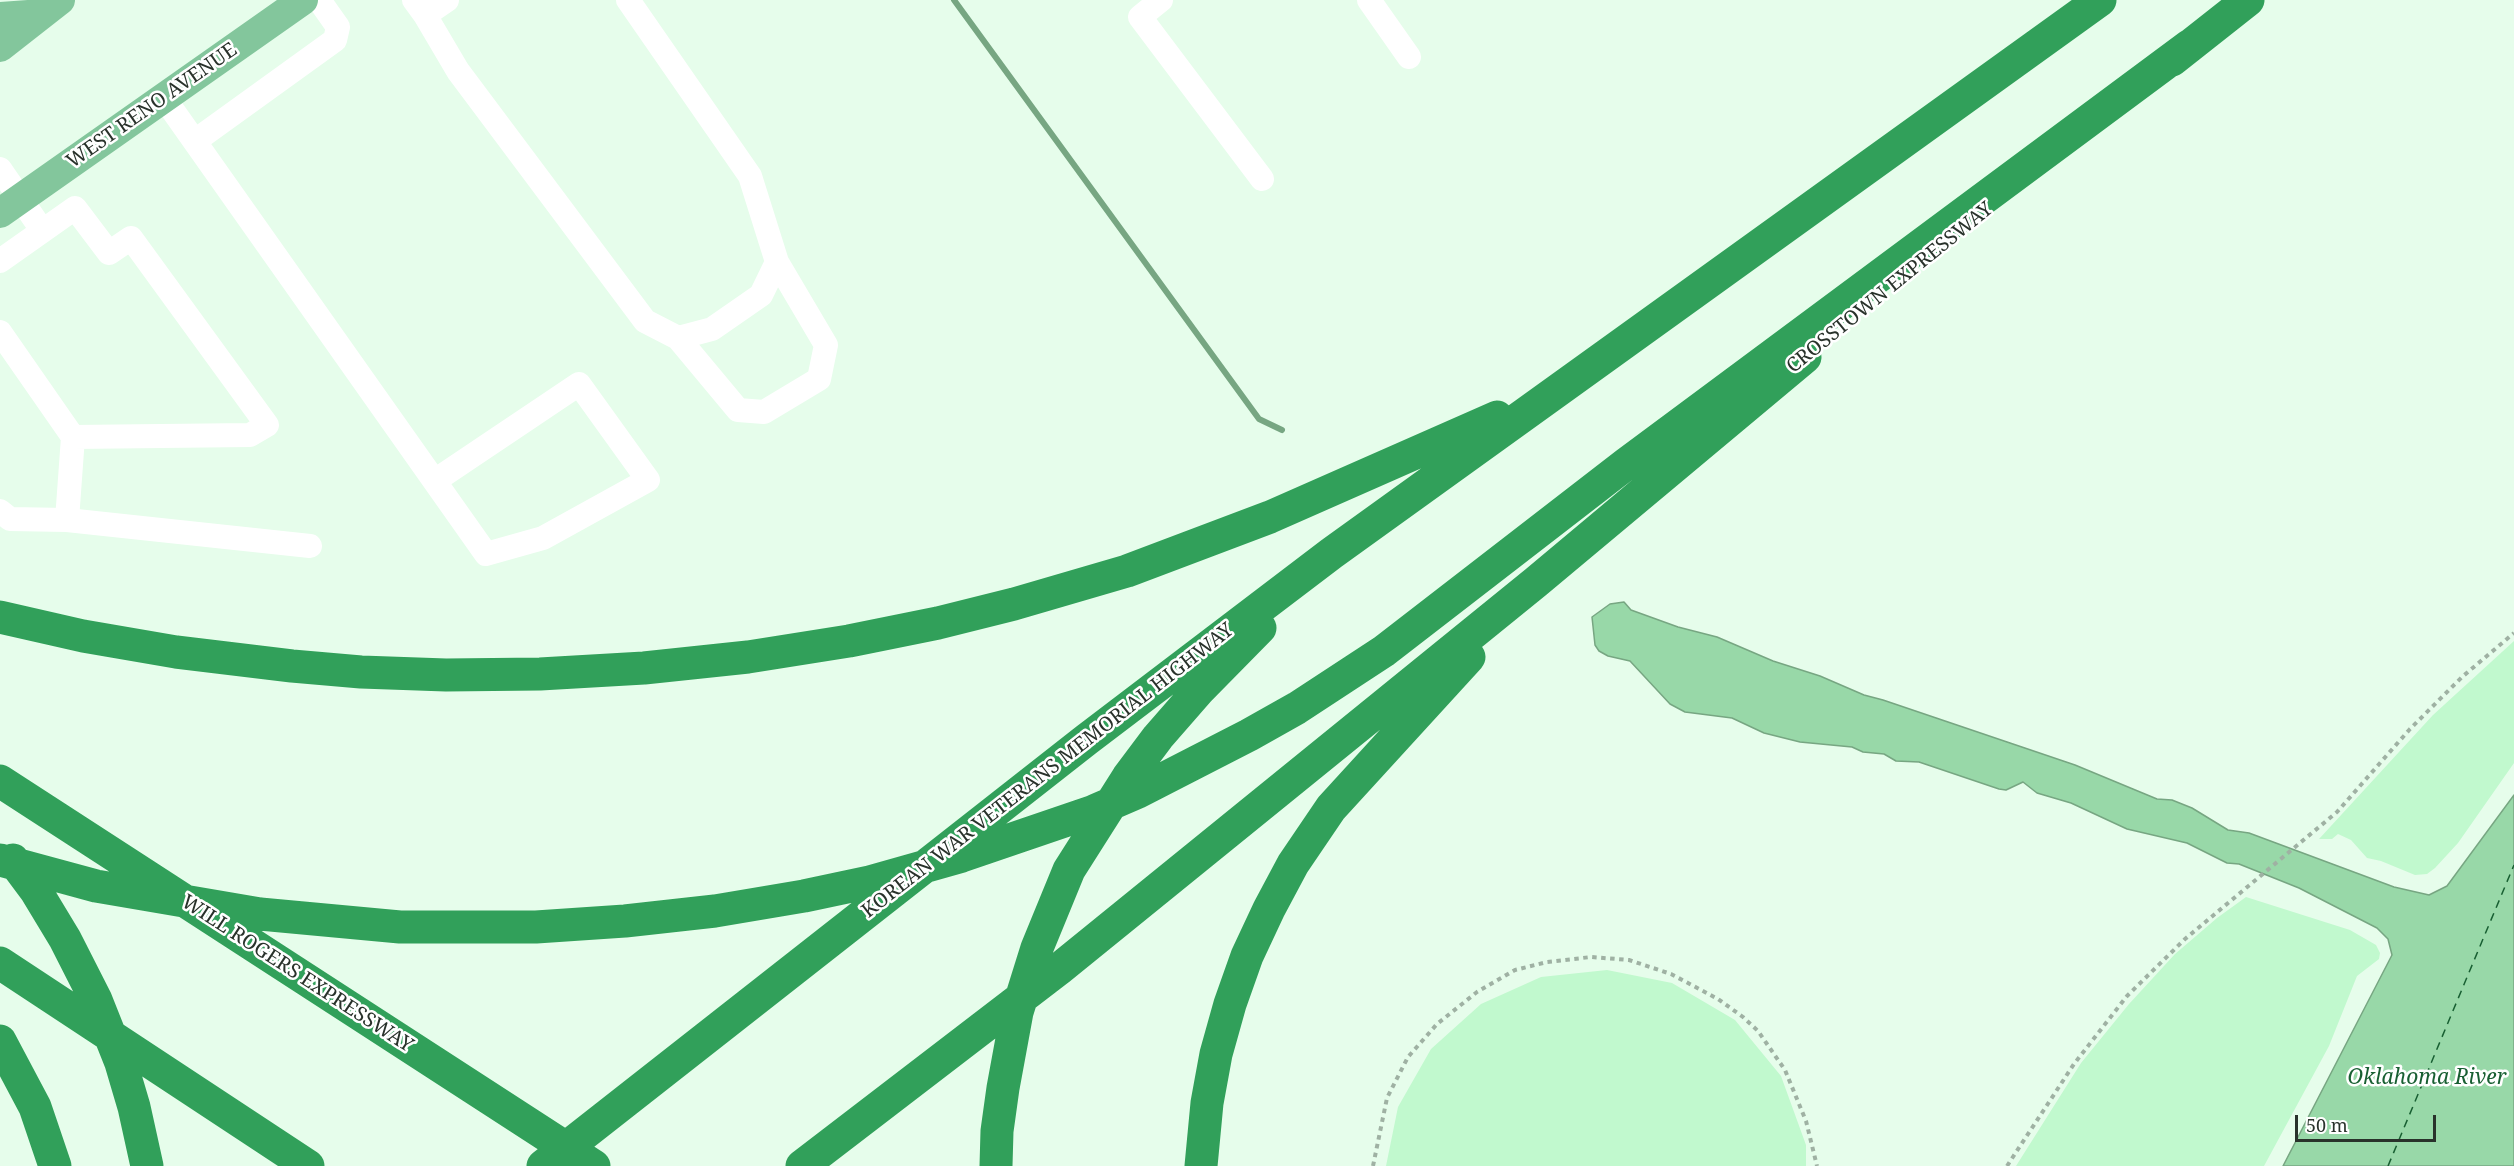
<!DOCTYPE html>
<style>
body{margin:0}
#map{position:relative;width:2514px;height:1166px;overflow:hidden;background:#e6fdeb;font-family:"Noto Serif",serif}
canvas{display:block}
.scale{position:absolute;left:2295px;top:1115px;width:141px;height:27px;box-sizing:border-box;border:3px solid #29322b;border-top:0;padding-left:8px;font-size:18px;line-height:21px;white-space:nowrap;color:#29322b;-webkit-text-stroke:4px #fff;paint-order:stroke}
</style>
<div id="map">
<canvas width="2514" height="1166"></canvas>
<div class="scale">50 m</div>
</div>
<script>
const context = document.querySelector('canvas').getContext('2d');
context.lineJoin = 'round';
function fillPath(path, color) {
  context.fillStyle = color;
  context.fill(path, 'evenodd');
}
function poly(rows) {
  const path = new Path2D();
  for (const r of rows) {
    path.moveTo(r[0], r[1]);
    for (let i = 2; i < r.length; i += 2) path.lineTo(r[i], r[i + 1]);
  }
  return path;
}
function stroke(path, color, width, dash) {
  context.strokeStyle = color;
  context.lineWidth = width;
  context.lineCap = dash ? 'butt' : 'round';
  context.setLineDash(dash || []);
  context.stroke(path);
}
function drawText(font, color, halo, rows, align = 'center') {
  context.font = font + ' "Noto Serif",serif';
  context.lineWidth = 5;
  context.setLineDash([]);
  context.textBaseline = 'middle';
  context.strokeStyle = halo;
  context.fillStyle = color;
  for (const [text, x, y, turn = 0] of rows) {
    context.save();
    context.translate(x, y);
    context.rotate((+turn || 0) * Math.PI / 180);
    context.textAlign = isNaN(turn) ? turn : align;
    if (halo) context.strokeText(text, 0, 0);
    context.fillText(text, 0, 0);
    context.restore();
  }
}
fillPath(poly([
 [2514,641,2514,763,2458,843,2435,868,2427,874,2415,875,2381,861,2367,858,2351,840,2338,834,2332,839,2319,839,2433,715],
 [2246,897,2350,930,2376,945,2380,953,2379,959,2357,976,2329,1046,2264,1166,2016,1166,2081,1063,2129,1004,2175,954,2217,918],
 [1607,970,1672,983,1735,1020,1781,1076,1806,1145,1806,1166,1386,1166,1398,1107,1431,1049,1481,1004,1541,977]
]), '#c1f9ce');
const water = poly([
 [1624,602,1631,610,1678,627,1717,637,1773,661,1820,676,1864,695,1883,700,2075,765,2157,799,2172,800,2192,808,2228,830,2249,833,2394,887,2429,895,2447,886,2514,795,2514,1166,2283,1166,2392,955,2388,939,2377,928,2299,888,2239,864,2227,863,2187,843,2127,829,2071,803,2037,793,2023,782,2006,790,1999,789,1919,762,1896,761,1884,754,1863,752,1852,747,1800,742,1764,733,1732,718,1685,712,1670,704,1630,661,1608,656,1599,651,1595,645,1592,617,1610,604,1624,602]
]);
fillPath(water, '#98d8a8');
stroke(water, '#77a682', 1.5);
stroke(poly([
 [954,0,1259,419,1282,430]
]), '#77a682', 6);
stroke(poly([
 [2388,1166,2514,865]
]), '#185f32', 1.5, [8, 6]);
stroke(poly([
 [1373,1166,1387,1098,1408,1057,1437,1024,1477,992,1515,970,1547,962,1591,957,1629,960,1671,974,1718,999,1743,1017,1758,1031,1785,1070,1806,1121,1817,1166],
 [2007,1166,2074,1064,2127,996,2185,939,2337,812,2410,729,2462,677,2514,633]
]), '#9fb1a3', 4, [4.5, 4.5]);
stroke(poly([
 [414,0,425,15,447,0],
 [1161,0,1140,17,1262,179],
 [1369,0,1409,57],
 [425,15,458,71,645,321,678,338,712,329,761,295,777,262,750,176,628,0],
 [164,98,486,554,543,538,648,480,579,384,436,480],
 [195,141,335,40,338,27,319,0],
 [0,169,42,230],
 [0,261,75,208,109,253,131,238,267,425,250,435,73,437,0,332],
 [678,338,738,410,764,412,819,379,826,345,777,262],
 [73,437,67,520,310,546],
 [0,511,10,519,67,520]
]), '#fff', 24);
stroke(poly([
 [0,17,42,14],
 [0,47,60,0],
 [0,213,303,0]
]), '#83c69c', 30);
stroke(poly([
 [2172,60,2248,0],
 [0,617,83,636,176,652,292,666,361,672,446,675,540,674,644,668,748,657,849,641,938,623,1014,604,1127,571,1270,517,1497,417],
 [0,781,594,1166],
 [0,860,96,886,260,914,400,927,536,927,625,921,715,911,804,896,870,882,962,856,1094,811,1138,792,1249,735,1297,708,1384,651,1626,464,2189,46],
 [13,860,36,891,65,939,96,1000,121,1063,134,1107,147,1166],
 [0,963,308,1166],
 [0,1041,35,1107,55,1166],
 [543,1166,1086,740,1332,553,2100,0],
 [802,1166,1059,969,1536,582,1805,357],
 [996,1166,997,1131,1003,1088,1017,1012,1037,948,1069,870,1128,777,1158,737,1199,690,1260,628],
 [1201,1166,1207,1103,1216,1054,1230,1004,1247,956,1269,909,1293,864,1331,808,1469,657]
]), '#31a05a', 33);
drawText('20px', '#29322b', '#fff', [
 ["WEST RENO AVENUE",152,106,-35],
 ["CROSSTOWN EXPRESSWAY",1890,288,-39],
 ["KOREAN WAR VETERANS MEMORIAL HIGHWAY",1048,771,-38],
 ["WILL ROGERS EXPRESSWAY",297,974,33]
]);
drawText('italic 21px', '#185f32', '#fff', [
 ["Oklahoma River",2427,1078]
]);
</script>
